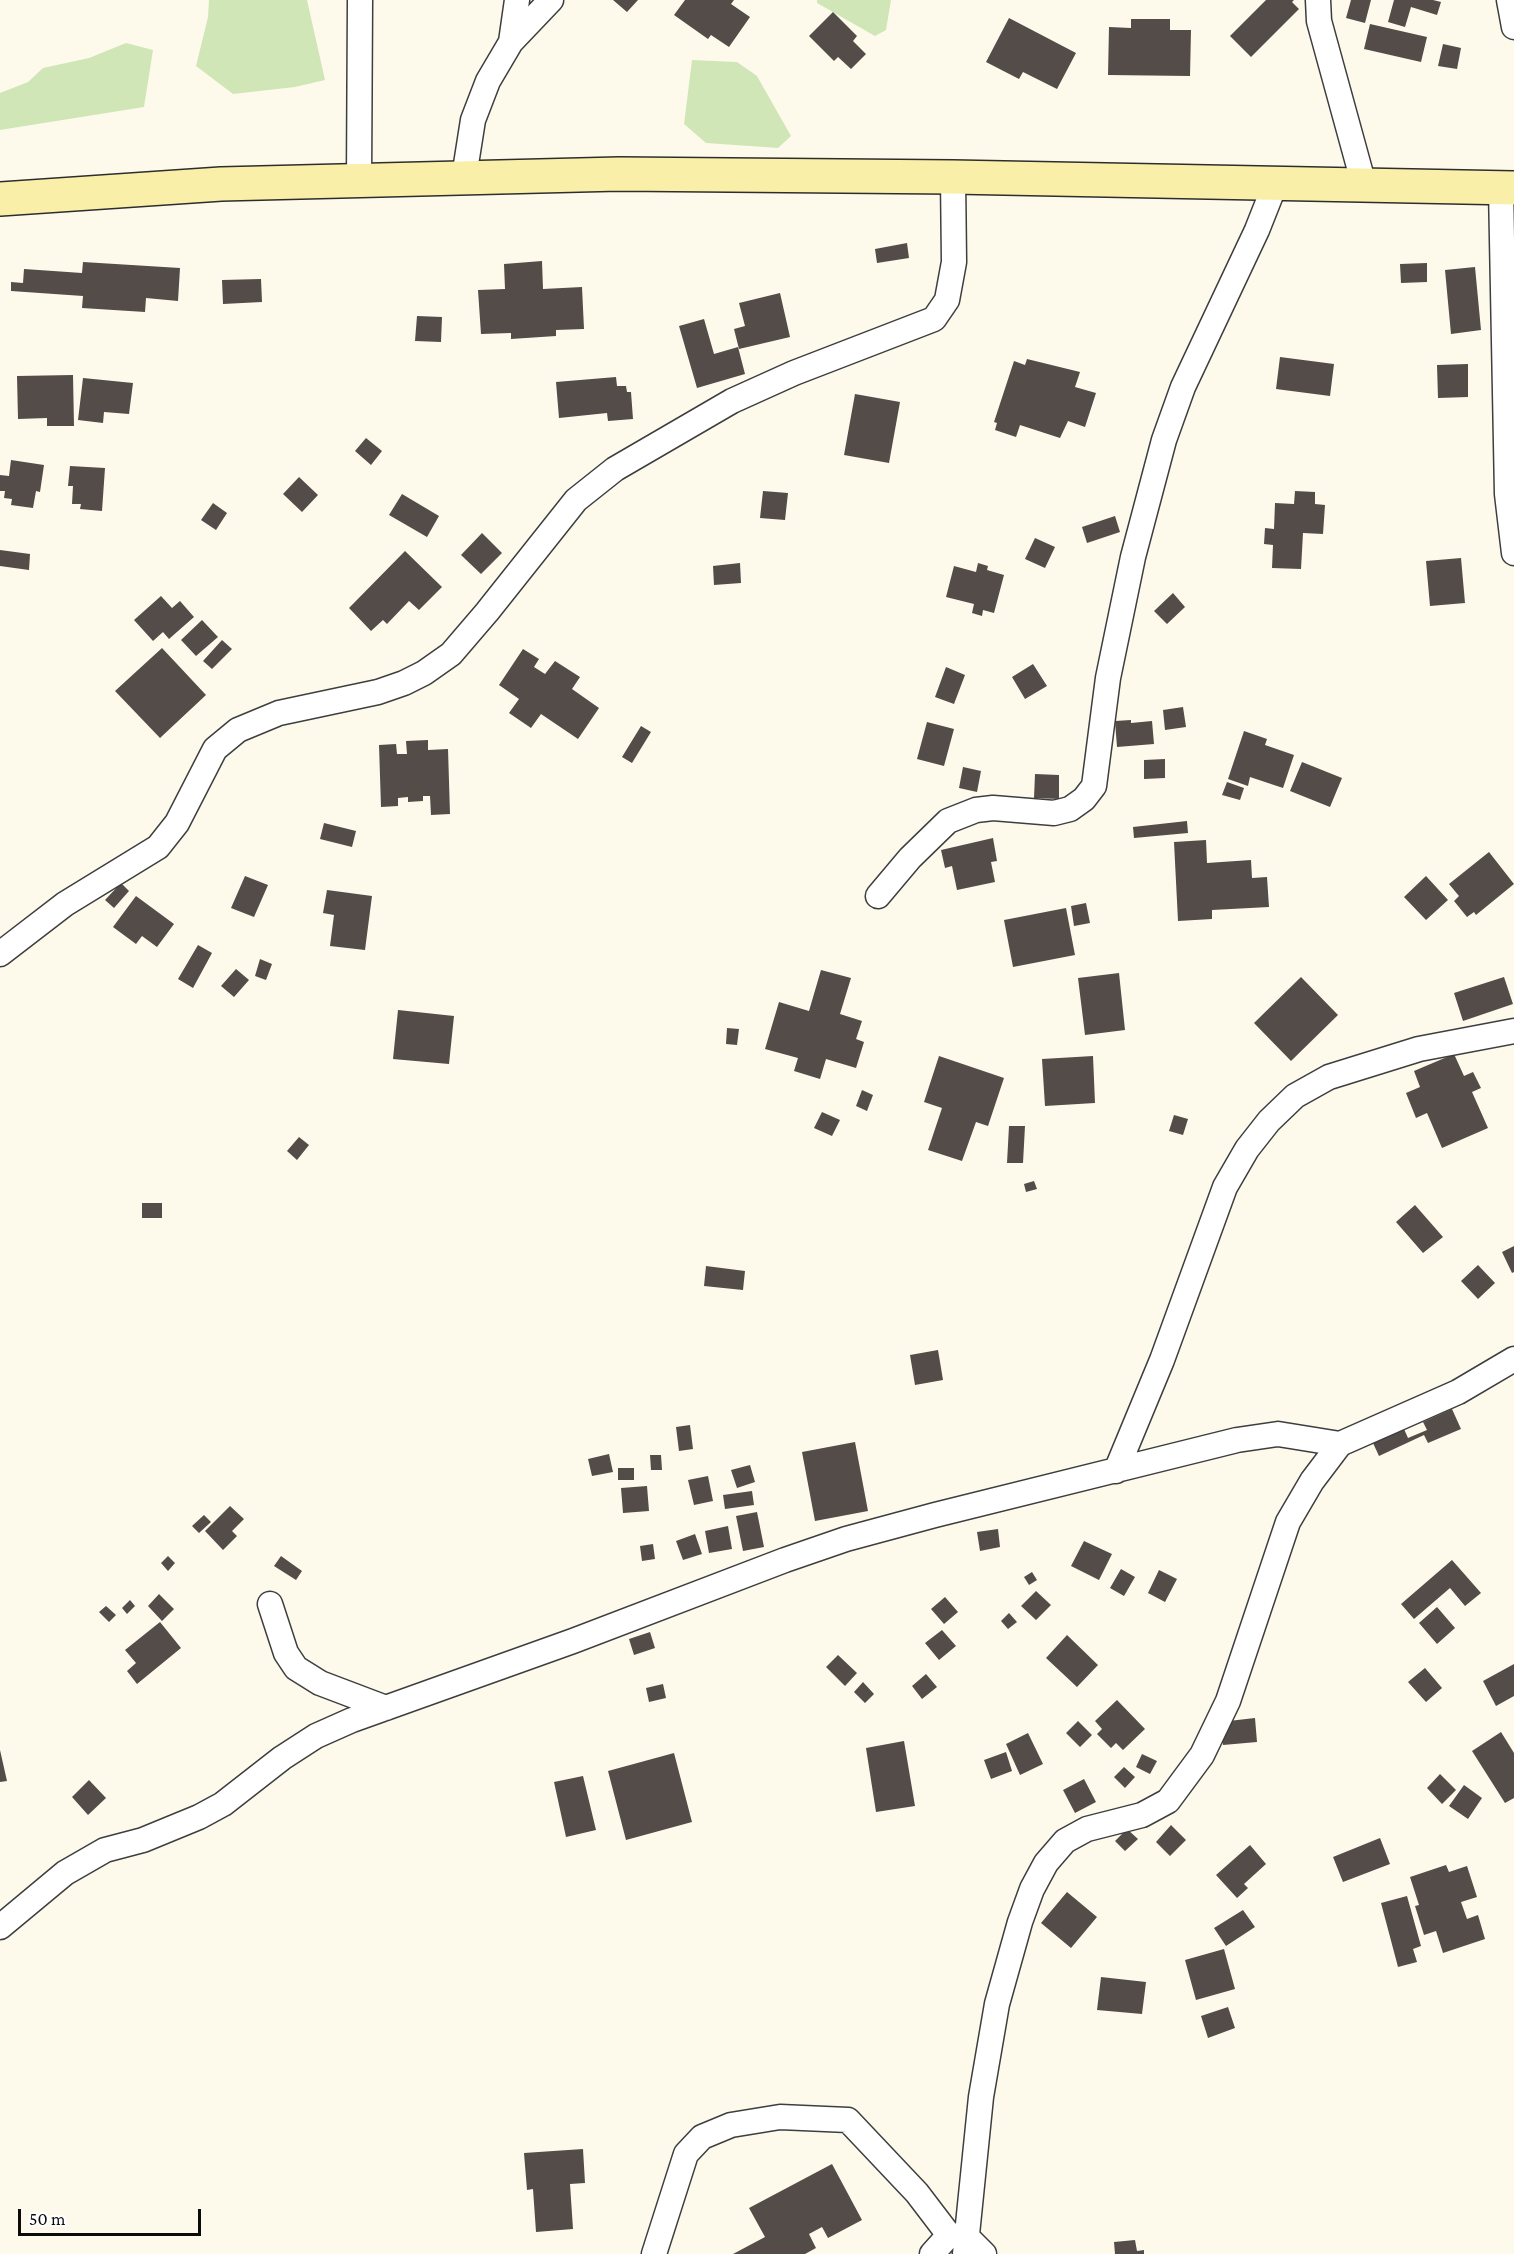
<!DOCTYPE html>
<style>
body{margin:0}
#map{position:relative;width:1514px;height:2254px;overflow:hidden;background:#fefaeb;font-family:"Crimson Pro",serif}
canvas{display:block}
.scale{position:absolute;left:18px;top:2209px;width:183px;height:27px;box-sizing:border-box;border:3px solid #0b0b0b;border-top:0;padding-left:8px;font-size:18px;line-height:21px;white-space:nowrap;color:#0b0b0b;-webkit-text-stroke:4px #fff;paint-order:stroke}
</style>
<div id="map">
<canvas width="1514" height="2254"></canvas>
<div class="scale">50 m</div>
</div>
<script>
const context = document.querySelector('canvas').getContext('2d');
context.lineJoin = 'round';
function fillPath(path, color) {
  context.fillStyle = color;
  context.fill(path, 'evenodd');
}
function poly(rows) {
  const path = new Path2D();
  for (const r of rows) {
    path.moveTo(r[0], r[1]);
    for (let i = 2; i < r.length; i += 2) path.lineTo(r[i], r[i + 1]);
  }
  return path;
}
function stroke(path, color, width, dash) {
  context.strokeStyle = color;
  context.lineWidth = width;
  context.lineCap = dash ? 'butt' : 'round';
  context.setLineDash(dash || []);
  context.stroke(path);
}
fillPath(poly([
 [209,0,307,0,325,80,295,87,233,94,196,66,208,17],
 [817,0,891,0,886,30,875,36,817,3],
 [126,43,153,50,144,107,0,130,0,93,28,82,43,68,89,58],
 [692,60,737,62,757,76,791,136,778,148,706,143,684,124]
]), '#d1e6b7');
fillPath(poly([
 [613,0,638,0,627,12],
 [685,0,734,0,731,4,750,17,729,47,711,35,708,39,674,15],
 [1266,0,1294,0,1292,2,1299,9,1251,57,1230,36],
 [1351,0,1371,0,1365,23,1346,18],
 [1394,0,1433,0,1441,2,1437,15,1411,7,1405,27,1388,22],
 [833,12,857,36,853,41,866,54,851,69,838,57,834,61,809,36],
 [1009,18,1076,53,1057,89,1023,72,1019,79,986,62],
 [1131,19,1170,19,1170,30,1191,30,1190,76,1108,75,1109,27,1131,28],
 [1370,24,1427,37,1421,62,1364,49],
 [1443,44,1461,48,1457,69,1438,66],
 [907,243,909,258,877,263,875,249],
 [542,261,543,289,582,287,584,329,556,330,556,336,511,339,511,333,481,334,478,290,505,289,504,264],
 [83,262,180,268,178,301,146,298,145,312,82,308,83,296,11,291,11,282,23,283,24,269,82,273],
 [1427,263,1427,282,1401,283,1400,264],
 [1475,267,1481,330,1451,334,1445,270],
 [261,279,262,302,223,304,222,280],
 [780,293,790,337,739,349,734,329,745,326,739,303],
 [417,316,442,317,441,342,415,341],
 [704,319,714,354,738,347,745,374,697,388,679,326],
 [1280,357,1334,364,1330,396,1276,389],
 [1027,359,1080,372,1075,387,1096,393,1085,427,1068,421,1060,438,1020,425,1016,437,995,430,997,423,994,422,1014,361,1025,365],
 [1468,364,1468,397,1438,398,1437,365],
 [73,375,74,426,47,426,47,418,18,419,17,376],
 [616,377,617,386,626,386,627,392,631,392,633,419,608,421,607,413,559,418,556,382],
 [83,378,133,383,129,414,104,412,103,423,78,420],
 [855,394,900,402,889,463,844,455],
 [366,438,382,451,371,465,355,451],
 [11,460,44,465,40,492,36,491,33,508,11,505,12,499,4,498,5,491,0,491,0,475,9,476],
 [70,466,105,468,102,511,80,509,81,504,72,504,73,486,68,486],
 [299,477,318,495,302,512,283,494],
 [763,491,788,493,785,520,760,518],
 [1295,491,1315,492,1315,504,1325,505,1323,534,1303,533,1301,569,1272,568,1273,545,1264,544,1265,528,1274,529,1275,503,1294,504],
 [402,494,439,516,427,537,389,515],
 [213,503,227,513,216,530,201,520],
 [1115,516,1120,532,1087,543,1082,527],
 [482,533,502,553,481,574,461,555],
 [1035,538,1055,547,1045,568,1025,559],
 [0,550,30,554,29,570,0,566],
 [405,551,442,587,419,610,409,601,387,624,383,620,371,631,349,608],
 [1461,558,1465,603,1430,606,1426,561],
 [740,563,741,583,714,585,713,566],
 [978,563,988,566,987,570,1004,575,994,613,983,610,982,616,972,613,974,604,946,597,954,566,976,572],
 [1173,593,1185,607,1167,624,1154,611],
 [161,596,172,608,180,601,194,617,169,639,163,632,153,641,134,620],
 [202,620,218,637,196,656,181,640],
 [222,640,232,649,212,669,203,661],
 [162,648,206,695,160,738,115,691],
 [523,649,539,659,534,667,545,674,555,661,580,677,572,689,599,708,578,739,541,714,531,728,509,713,519,699,499,685],
 [1033,664,1047,686,1025,699,1012,677],
 [946,667,965,675,954,704,935,697],
 [1183,707,1186,727,1165,730,1163,710],
 [1131,720,1131,723,1152,721,1154,744,1117,747,1115,721],
 [927,722,954,729,944,766,917,759],
 [641,726,651,732,632,763,622,757],
 [1244,731,1267,739,1265,745,1294,755,1283,788,1250,777,1248,786,1228,779],
 [428,740,428,750,448,749,450,814,431,815,430,796,423,796,423,801,408,802,408,797,398,798,398,806,381,807,379,745,396,744,397,754,407,754,406,741],
 [1165,759,1165,778,1144,779,1144,760],
 [1302,762,1342,778,1330,807,1290,791],
 [963,767,981,771,977,792,959,788],
 [1035,774,1059,775,1059,799,1034,798],
 [1227,782,1244,788,1240,800,1222,795],
 [1187,821,1188,833,1134,838,1133,827],
 [324,823,356,831,352,847,320,839],
 [993,838,997,861,991,862,995,882,957,890,952,866,945,868,941,850],
 [1206,840,1207,863,1251,860,1252,878,1267,877,1269,907,1212,910,1212,919,1178,921,1174,842],
 [1489,852,1514,884,1476,915,1474,912,1467,917,1454,901,1459,896,1449,884],
 [245,876,268,885,254,917,231,908],
 [1426,876,1448,900,1426,920,1404,897],
 [121,883,129,891,114,908,105,900],
 [327,890,372,896,365,950,330,946,334,915,323,913],
 [136,896,174,924,157,947,142,936,136,944,113,927],
 [1086,903,1090,923,1074,926,1071,906],
 [1066,908,1075,955,1013,967,1004,920],
 [198,945,212,953,193,988,178,979],
 [260,959,272,964,266,980,255,976],
 [236,969,249,980,234,997,221,986],
 [821,970,851,978,840,1014,862,1021,856,1039,864,1042,856,1068,826,1059,820,1079,794,1071,798,1058,765,1049,779,1002,809,1011],
 [1119,973,1125,1030,1085,1035,1078,978],
 [1301,977,1338,1015,1291,1061,1254,1023],
 [1504,977,1513,1004,1463,1021,1454,993],
 [398,1010,454,1016,449,1064,393,1059],
 [727,1028,739,1029,737,1045,726,1044],
 [1454,1054,1464,1076,1473,1072,1481,1088,1472,1092,1488,1128,1442,1148,1427,1113,1416,1118,1406,1093,1420,1087,1414,1071],
 [939,1056,1004,1078,988,1126,976,1122,962,1161,928,1150,942,1108,924,1102],
 [1093,1056,1095,1103,1045,1106,1042,1059],
 [862,1090,873,1095,867,1111,856,1106],
 [822,1112,840,1120,832,1136,814,1128],
 [1174,1115,1188,1119,1183,1135,1169,1131],
 [1009,1126,1025,1126,1023,1163,1007,1163],
 [299,1137,309,1145,297,1160,287,1151],
 [1034,1181,1037,1189,1026,1192,1024,1184],
 [142,1203,162,1203,162,1218,142,1218],
 [1415,1205,1443,1237,1423,1253,1396,1222],
 [1514,1246,1514,1272,1512,1273,1502,1252],
 [1478,1265,1495,1283,1478,1299,1461,1281],
 [706,1266,745,1271,743,1290,704,1286],
 [938,1350,943,1380,915,1385,910,1355],
 [1452,1409,1461,1429,1428,1443,1424,1435,1379,1456,1373,1443,1404,1429,1408,1438,1427,1430,1423,1422],
 [690,1425,693,1449,679,1451,676,1427],
 [855,1442,868,1511,815,1521,802,1452],
 [609,1454,613,1472,592,1476,588,1459],
 [650,1455,661,1455,662,1470,651,1470],
 [750,1465,755,1482,737,1488,731,1470],
 [618,1468,634,1468,634,1480,618,1480],
 [708,1476,713,1501,694,1505,688,1480],
 [647,1486,649,1511,623,1513,621,1488],
 [752,1491,754,1505,725,1509,723,1495],
 [230,1506,244,1519,232,1531,237,1536,223,1550,205,1531],
 [757,1512,764,1547,743,1551,736,1516],
 [204,1515,211,1522,199,1533,192,1526],
 [728,1526,732,1549,709,1553,705,1531],
 [998,1529,1000,1547,980,1551,977,1532],
 [695,1534,702,1554,683,1560,676,1541],
 [1084,1541,1112,1554,1099,1580,1071,1566],
 [653,1544,655,1559,642,1561,640,1546],
 [168,1556,175,1563,168,1571,161,1563],
 [281,1556,302,1571,296,1580,274,1566],
 [1452,1560,1481,1593,1465,1606,1450,1588,1414,1619,1401,1604],
 [1121,1569,1135,1577,1124,1596,1110,1588],
 [1159,1570,1177,1579,1165,1602,1148,1593],
 [1032,1572,1037,1580,1029,1585,1024,1577],
 [1036,1591,1051,1605,1036,1620,1021,1606],
 [159,1594,174,1609,162,1621,148,1606],
 [945,1597,958,1612,944,1624,931,1609],
 [130,1600,135,1606,127,1614,122,1608],
 [106,1606,116,1615,109,1622,99,1612],
 [1437,1607,1455,1628,1437,1644,1419,1623],
 [1009,1613,1017,1622,1008,1629,1001,1621],
 [160,1622,181,1648,137,1684,127,1671,136,1663,125,1650],
 [942,1630,956,1646,939,1660,925,1643],
 [650,1632,655,1648,634,1655,629,1639],
 [1067,1635,1098,1665,1077,1687,1046,1658],
 [838,1655,857,1673,845,1686,826,1667],
 [1514,1664,1514,1696,1496,1706,1483,1681],
 [1425,1668,1442,1688,1426,1702,1408,1682],
 [926,1674,937,1687,922,1699,912,1686],
 [863,1682,874,1694,865,1703,854,1692],
 [663,1684,666,1698,649,1702,646,1688],
 [1117,1700,1145,1729,1123,1750,1116,1743,1111,1748,1097,1734,1102,1729,1095,1721],
 [1255,1718,1257,1742,1223,1745,1220,1722],
 [1078,1721,1092,1735,1080,1747,1066,1733],
 [1501,1732,1514,1753,1514,1798,1505,1803,1472,1751],
 [1028,1733,1043,1764,1020,1775,1006,1744],
 [904,1741,915,1806,876,1812,866,1748],
 [0,1750,7,1781,0,1782],
 [1006,1752,1012,1771,991,1779,984,1760],
 [674,1753,692,1822,626,1840,608,1771],
 [1142,1754,1157,1761,1150,1774,1136,1767],
 [1124,1767,1135,1777,1125,1788,1114,1777],
 [1440,1774,1456,1790,1442,1804,1427,1788],
 [583,1776,596,1830,566,1837,554,1782],
 [1084,1779,1096,1802,1075,1813,1063,1790],
 [89,1780,106,1798,88,1815,72,1797],
 [1464,1785,1482,1798,1468,1819,1449,1806],
 [1171,1825,1186,1840,1170,1856,1156,1842],
 [1127,1829,1138,1839,1125,1851,1115,1841],
 [1380,1838,1390,1864,1343,1882,1333,1857],
 [1250,1845,1266,1864,1244,1884,1248,1888,1237,1898,1216,1875],
 [1446,1865,1449,1872,1467,1866,1477,1897,1461,1902,1467,1919,1478,1915,1485,1939,1443,1953,1436,1931,1424,1935,1415,1906,1419,1905,1410,1877],
 [1067,1892,1097,1917,1071,1948,1041,1923],
 [1407,1896,1421,1946,1413,1949,1417,1962,1398,1967,1381,1903],
 [1243,1910,1255,1927,1226,1946,1214,1928],
 [1224,1949,1235,1989,1196,2000,1185,1960],
 [1101,1977,1146,1982,1142,2014,1097,2010],
 [1228,2007,1235,2028,1208,2038,1201,2016],
 [583,2149,585,2183,570,2184,573,2229,536,2232,533,2189,527,2190,524,2153],
 [832,2164,862,2220,828,2238,822,2227,809,2234,816,2248,805,2254,733,2254,765,2237,749,2208],
 [1135,2240,1137,2251,1144,2250,1144,2254,1115,2254,1114,2242]
]), '#534c48');
const street = poly([
 [1318,0,1319,21,1364,185],
 [1509,0,1514,27],
 [511,42,517,0],
 [464,177,473,120,488,81,511,42,551,0],
 [359,182,360,0],
 [1501,188,1507,494,1514,553],
 [878,896,910,858,948,821,976,810,993,808,1054,813,1070,809,1084,799,1094,786,1108,678,1133,557,1164,440,1183,387,1257,230,1276,182],
 [0,954,65,904,158,847,177,823,215,749,238,730,279,713,378,692,404,683,424,673,451,654,487,612,576,500,615,469,732,401,794,373,934,319,947,300,954,262,953,177],
 [1116,1471,1162,1360,1225,1187,1247,1149,1269,1121,1295,1096,1329,1077,1419,1049,1514,1031],
 [270,1604,286,1653,296,1668,320,1683,386,1708],
 [0,1927,65,1873,105,1850,143,1840,199,1817,223,1804,282,1758,316,1736,352,1720,573,1641,785,1560,846,1539,935,1515,1237,1440,1278,1434,1340,1444],
 [654,2254,686,2154,702,2137,731,2125,780,2117,848,2120,917,2193,949,2235],
 [932,2254,949,2235,966,2236,984,2254],
 [965,2254,981,2097,997,2004,1020,1922,1032,1889,1046,1863,1065,1841,1087,1829,1142,1815,1168,1801,1202,1755,1228,1701,1288,1522,1312,1481,1340,1444,1458,1392,1514,1359]
]);
const secondary = poly([
 [0,199,221,184,619,174,953,177,1514,188]
]);
stroke(street, '#3e3e3e', 27);
stroke(secondary, '#2d2d2d', 36);
stroke(street, '#fff', 24);
stroke(secondary, '#faefa9', 33);
</script>
